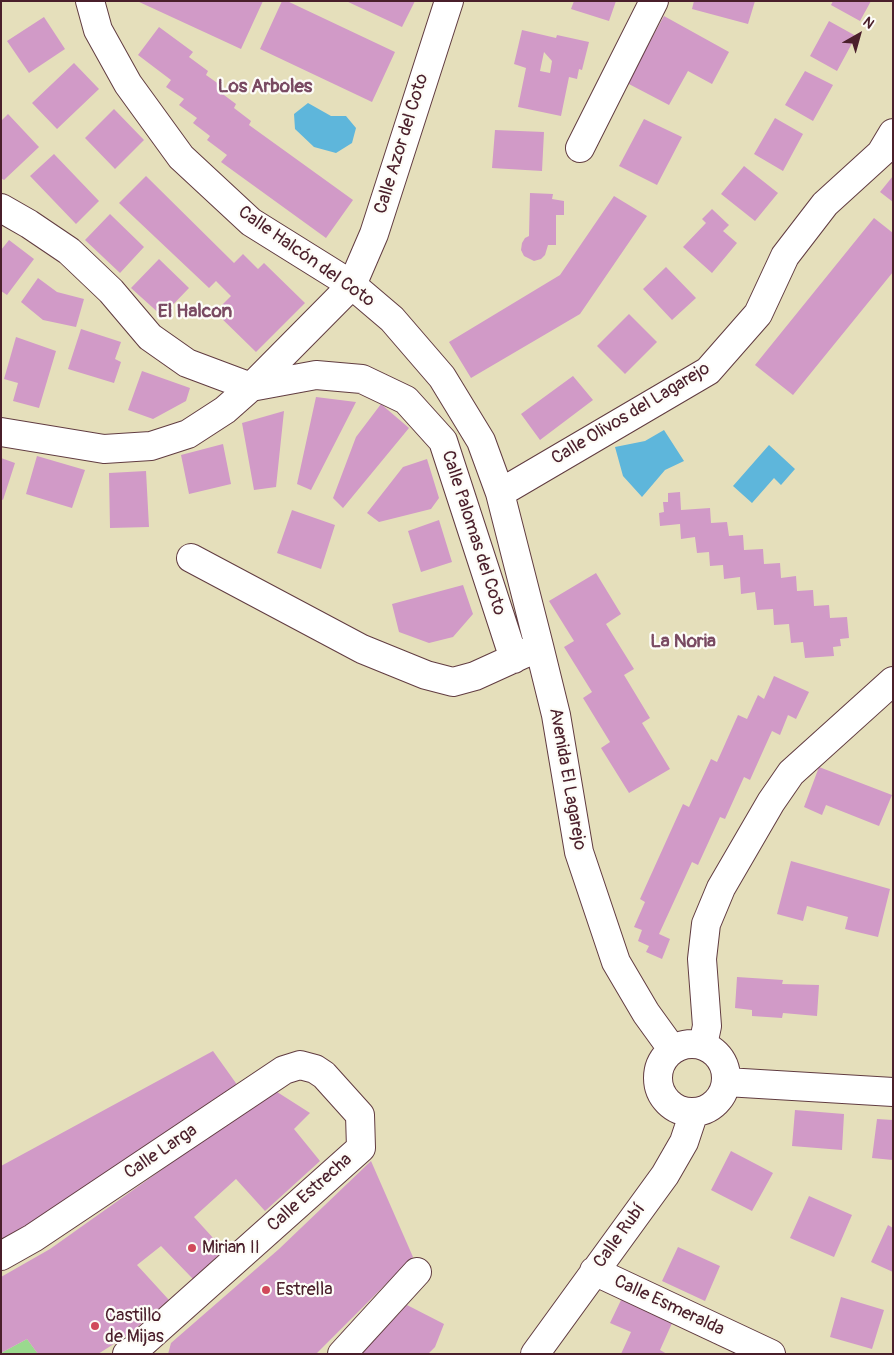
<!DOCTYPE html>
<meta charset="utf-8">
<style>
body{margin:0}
#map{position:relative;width:894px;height:1355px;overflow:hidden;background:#e5dfbb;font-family:Pangolin,sans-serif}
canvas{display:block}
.frame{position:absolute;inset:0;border:2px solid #4a1f2b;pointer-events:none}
.north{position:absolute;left:834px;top:10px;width:50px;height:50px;-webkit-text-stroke:4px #fdfcf7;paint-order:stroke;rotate:38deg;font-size:14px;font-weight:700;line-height:20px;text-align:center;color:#4a1f2b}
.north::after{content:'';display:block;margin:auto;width:18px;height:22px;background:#4a1f2b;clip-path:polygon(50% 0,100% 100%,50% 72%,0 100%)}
</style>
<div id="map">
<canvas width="894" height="1355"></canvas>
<div class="frame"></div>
<div class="north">N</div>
</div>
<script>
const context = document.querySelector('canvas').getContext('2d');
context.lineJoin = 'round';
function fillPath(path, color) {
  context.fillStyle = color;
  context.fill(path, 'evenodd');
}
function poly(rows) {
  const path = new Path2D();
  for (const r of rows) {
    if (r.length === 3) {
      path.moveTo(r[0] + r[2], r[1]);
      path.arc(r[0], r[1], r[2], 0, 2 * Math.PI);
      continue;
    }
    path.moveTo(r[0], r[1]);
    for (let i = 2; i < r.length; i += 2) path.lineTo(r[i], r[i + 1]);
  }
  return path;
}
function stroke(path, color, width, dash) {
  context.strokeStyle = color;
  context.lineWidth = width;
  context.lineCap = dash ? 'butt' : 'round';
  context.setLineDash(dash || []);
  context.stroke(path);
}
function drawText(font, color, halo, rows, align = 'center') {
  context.font = font + ' Pangolin,sans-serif';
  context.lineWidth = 4.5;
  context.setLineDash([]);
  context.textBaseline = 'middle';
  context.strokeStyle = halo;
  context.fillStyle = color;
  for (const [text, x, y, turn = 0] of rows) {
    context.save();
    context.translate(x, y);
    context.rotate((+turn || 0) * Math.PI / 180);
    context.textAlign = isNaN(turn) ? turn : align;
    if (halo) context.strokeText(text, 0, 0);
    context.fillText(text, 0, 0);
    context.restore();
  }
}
fillPath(poly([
 [27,1339,38,1354,1,1354,1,1353]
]), '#9ad98e');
fillPath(poly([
 [308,103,331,116,346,116,356,128,352,143,336,153,314,147,295,129,294,114],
 [664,430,684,461,665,470,642,497,623,476,615,447,645,441],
 [769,445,795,469,781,485,774,478,752,503,733,486]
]), '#5eb6db');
fillPath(poly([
 [137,1,263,1,241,49],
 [282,1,287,1,395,52,372,102,260,49],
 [346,1,415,1,402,27],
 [574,1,616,1,609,21,571,9],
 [694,1,755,1,748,24,692,9],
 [833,1,871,1,860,21,831,5],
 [664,16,729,52,712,84,688,71,669,105,627,83],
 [44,17,65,49,29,73,7,41],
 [829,21,856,36,837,71,810,56],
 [159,27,193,52,189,57,208,71,206,75,223,87,220,92,236,104,234,108,251,121,249,125,353,200,326,238,221,162,227,155,207,140,210,136,193,123,197,118,179,105,184,99,166,87,171,80,138,55],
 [522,30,556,38,557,35,589,42,582,70,579,69,577,79,569,77,561,116,518,107,526,68,514,64],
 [544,52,552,61,550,73,540,71],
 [74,63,99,89,57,129,32,103],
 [805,71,833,85,813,121,785,105],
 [114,109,144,140,115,169,85,138],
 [8,114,39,147,4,180,1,178,1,121],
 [775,118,803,134,783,171,754,154],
 [644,119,682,137,657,185,619,166],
 [495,130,544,132,542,171,492,168],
 [54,154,99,201,76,224,30,176],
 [744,166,778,193,755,221,721,194],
 [146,176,234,263,243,254,258,269,264,263,305,303,256,352,215,312,231,296,216,281,209,288,119,203],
 [893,176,893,202,880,192],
 [530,193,553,194,552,199,564,201,564,215,556,215,556,245,548,245,545,255,541,259,534,261,524,256,521,250,522,243,525,238,529,236],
 [614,196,647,216,580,314,471,378,449,342,560,275],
 [712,209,729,225,723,231,737,243,712,273,683,247,706,223,702,219],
 [110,214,144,247,120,273,85,240],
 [874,218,893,233,893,272,793,395,755,365],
 [9,240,34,259,7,295,1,291,1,250],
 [159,259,189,288,162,316,131,288],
 [666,267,696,298,672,320,643,289],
 [38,278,57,292,84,299,76,327,43,320,21,302],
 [629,314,657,342,625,374,597,346],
 [81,329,121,342,115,359,121,362,114,383,68,369],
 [16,337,56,351,39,408,13,401,18,383,4,379],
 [142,371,190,388,186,401,153,419,128,410],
 [573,376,593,400,540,440,521,414],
 [316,397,356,402,311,490,297,484],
 [381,404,409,428,343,508,333,498,356,437],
 [284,411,276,487,254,490,242,423],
 [223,444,231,484,189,494,181,455],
 [37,456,85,470,72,508,26,494],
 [1,458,15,463,3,500,1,499],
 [427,459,439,498,431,509,379,522,367,513,403,467],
 [146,471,149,527,110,528,109,473],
 [680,492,681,510,710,508,711,523,727,522,729,536,743,535,744,550,763,549,764,564,780,563,781,578,796,576,797,591,813,590,814,606,829,605,830,618,847,617,849,638,840,639,841,646,833,647,834,656,805,658,803,642,791,643,789,624,774,625,773,609,757,610,755,592,741,594,740,577,724,579,723,565,710,566,709,552,697,553,695,537,681,539,680,524,660,526,659,513,664,512,663,502,668,502,668,493],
 [292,510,335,525,321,569,277,553],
 [439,520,452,562,421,572,408,531],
 [596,573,621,614,606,624,634,669,624,675,650,718,642,723,670,769,629,793,601,748,610,742,583,698,592,692,564,647,574,641,549,601],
 [463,585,473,614,453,637,429,643,399,632,392,604],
 [774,676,809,692,796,719,788,715,780,735,772,731,750,780,744,777,725,819,720,817,698,865,692,862,659,934,670,939,662,959,646,952,649,946,638,941,642,930,634,927,645,902,640,899,683,804,689,807,711,759,717,762,738,715,747,719,758,695,764,699],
 [819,767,892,795,879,826,826,805,822,815,804,807],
 [791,861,890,889,878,937,845,929,848,917,807,906,803,921,777,914],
 [737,977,783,980,782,984,819,985,817,1016,783,1013,782,1018,752,1016,752,1010,735,1008],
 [213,1051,238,1086,1,1243,1,1166],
 [274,1090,310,1113,294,1129,320,1161,265,1211,236,1179,194,1217,224,1250,193,1279,161,1246,137,1265,169,1300,128,1335,98,1354,38,1354,27,1339,1,1353,1,1277,50,1249],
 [795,1110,844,1114,842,1150,792,1146],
 [877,1119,893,1120,893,1160,872,1158],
 [731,1151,773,1173,752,1211,711,1190],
 [371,1161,413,1257,316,1354,168,1354,171,1343,279,1249],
 [809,1196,852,1215,834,1257,790,1238],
 [888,1225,893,1228,893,1272,871,1262],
 [678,1247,720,1266,705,1301,662,1281],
 [841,1297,884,1310,872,1349,830,1337],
 [622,1298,673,1321,660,1350,667,1354,621,1354,631,1332,610,1323],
 [407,1305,444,1324,435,1347,428,1354,361,1354]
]), '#d19ac7');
const minor = poly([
 [90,1,98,30,128,84,181,157,251,222,352,285,392,319,442,377,481,441,500,493,539,646,556,715,579,852,616,962,646,1013,672,1049],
 [580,148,654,1],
 [1,208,29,224,69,251,111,291,150,337,187,363,251,387],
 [251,387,316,375,362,379,406,400,443,441,514,659],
 [1,432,104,449,151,446,188,434,225,410,251,387,352,285,374,234,449,1],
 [500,493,708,371,758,314,785,256,825,204,881,153,893,133],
 [191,558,362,649,426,675,453,682,475,676,530,651],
 [692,1078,34],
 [703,1045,707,1026,702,959,706,924,721,888,771,802,791,773,893,681],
 [726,1082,893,1092],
 [1,1256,33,1238,284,1070,300,1065,315,1069,324,1075,360,1115,361,1148,137,1348,127,1354],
 [594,1271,771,1354],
 [342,1354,417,1272],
 [535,1354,665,1175,684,1142,694,1112]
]);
stroke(minor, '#613c41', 30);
stroke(minor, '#fff', 28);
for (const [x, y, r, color] of [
 [192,1248,5,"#d1495b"],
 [266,1290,5,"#d1495b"],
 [95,1326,5,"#d1495b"]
]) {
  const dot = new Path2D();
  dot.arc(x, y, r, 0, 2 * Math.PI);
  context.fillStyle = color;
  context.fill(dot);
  stroke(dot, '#fdfcf7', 2);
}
drawText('18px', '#4a1f2b', '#fdfcf7', [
 ["Calle Azor del Coto",402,144,-73],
 ["Calle Halcón del Coto",306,257,35],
 ["Calle Olivos del Lagarejo",631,414,-31],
 ["Calle Palomas del Coto",473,533,72],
 ["Avenida El Lagarejo",567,779,80],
 ["Calle Larga",161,1152,-34],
 ["Calle Estrecha",310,1193,-42],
 ["Calle Rubí",620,1236,-54],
 ["Calle Esmeralda",669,1306,25]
]);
drawText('18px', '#4a1f2b', '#fdfcf7', [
 ["Mirian II",202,1248],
 ["Estrella",276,1290],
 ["Castillo",105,1316],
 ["de Mijas",105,1337]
], 'left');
drawText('bold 19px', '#794a62', '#fdfcf7', [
 ["Los Arboles",265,87],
 ["El Halcon",195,312],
 ["La Noria",683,642]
]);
</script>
